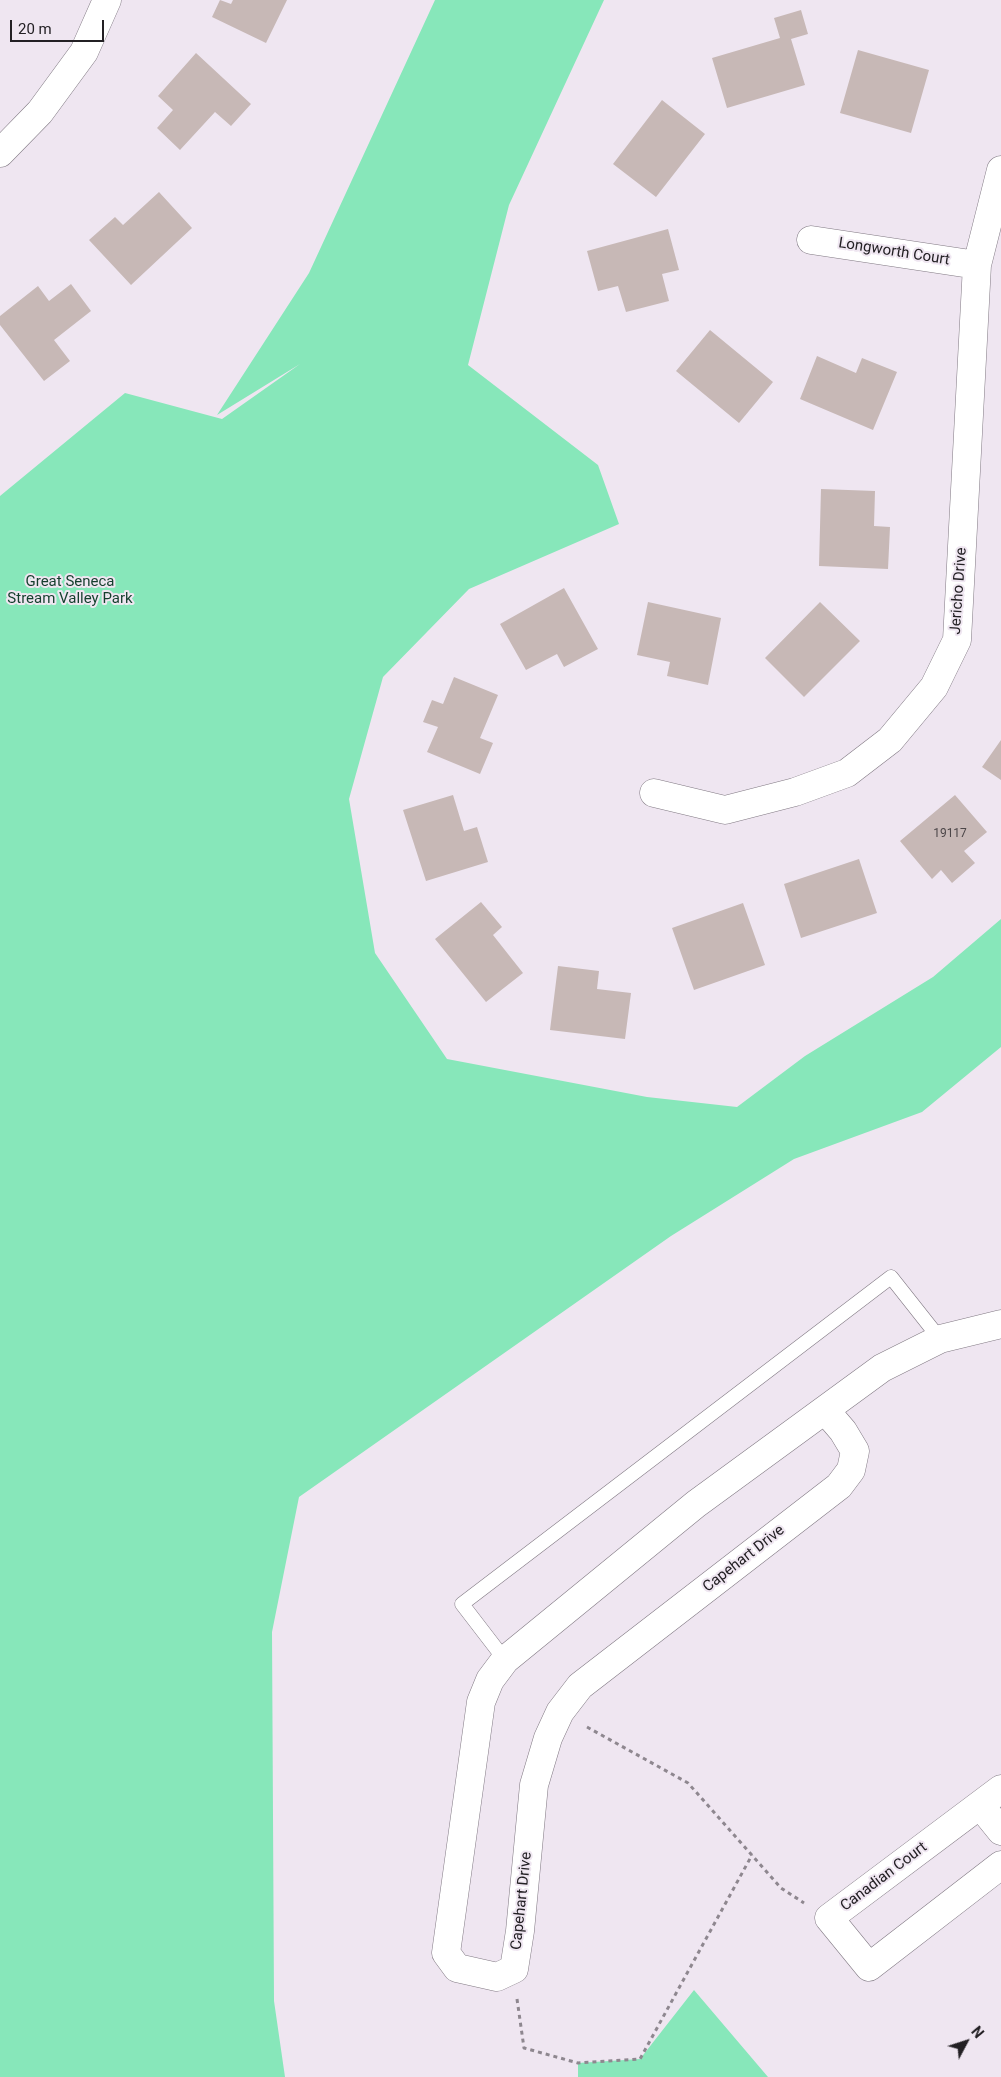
<!DOCTYPE html>
<style>
body{margin:0}
#map{position:relative;width:1001px;height:2077px;overflow:hidden;background:#efe6f1;font-family:Roboto,sans-serif}
canvas{display:block}
.north{position:absolute;left:941px;top:2017px;width:50px;height:50px;-webkit-text-stroke:4px #efe6f1;paint-order:stroke;rotate:50deg;font-size:14px;font-weight:700;line-height:20px;text-align:center;color:#232024}
.north::after{content:'';display:block;margin:auto;width:18px;height:22px;background:#232024;clip-path:polygon(50% 0,100% 100%,50% 72%,0 100%)}
.scale{position:absolute;left:10px;top:20px;width:94px;height:22px;box-sizing:border-box;border:2px solid #232024;border-top:0;padding-left:6px;font-size:15px;line-height:18px;white-space:nowrap;color:#232024;-webkit-text-stroke:4px #efe6f1;paint-order:stroke}
</style>
<div id="map">
<canvas width="1001" height="2077"></canvas>
<div class="north">N</div>
<div class="scale">20 m</div>
</div>
<script>
const context = document.querySelector('canvas').getContext('2d');
context.lineJoin = 'round';
function fillPath(path, color) {
  context.fillStyle = color;
  context.fill(path, 'evenodd');
}
function poly(rows) {
  const path = new Path2D();
  for (const r of rows) {
    path.moveTo(r[0], r[1]);
    for (let i = 2; i < r.length; i += 2) path.lineTo(r[i], r[i + 1]);
  }
  return path;
}
function stroke(path, color, width, dash) {
  context.strokeStyle = color;
  context.lineWidth = width;
  context.lineCap = dash ? 'butt' : 'round';
  context.setLineDash(dash || []);
  context.stroke(path);
}
function drawText(font, color, halo, rows, align = 'center') {
  context.font = font + ' Roboto,sans-serif';
  context.lineWidth = 4;
  context.setLineDash([]);
  context.textBaseline = 'middle';
  context.strokeStyle = halo;
  context.fillStyle = color;
  for (const [text, x, y, turn = 0] of rows) {
    context.save();
    context.translate(x, y);
    context.rotate((+turn || 0) * Math.PI / 180);
    context.textAlign = isNaN(turn) ? turn : align;
    if (halo) context.strokeText(text, 0, 0);
    context.fillText(text, 0, 0);
    context.restore();
  }
}
fillPath(poly([
 [435,0,604,0,509,205,468,365,598,465,619,524,469,589,383,677,349,799,375,953,447,1059,647,1097,737,1107,805,1056,933,977,1001,919,1001,1047,922,1112,794,1159,671,1236,299,1497,272,1632,274,2001,285,2077,0,2077,0,496,125,393,222,419,300,364,217,415,309,273],
 [694,1990,768,2077,578,2077,578,2063,640,2059]
]), '#87e7ba');
fillPath(poly([
 [220,0,231,4,233,0,287,0,266,43,212,17],
 [801,10,808,34,791,39,805,85,727,108,712,58,780,38,774,18],
 [858,50,929,70,911,133,840,113],
 [196,53,251,104,231,126,215,112,180,150,157,128,173,110,158,96],
 [662,100,705,134,656,197,613,164],
 [159,192,192,228,131,285,89,240,115,217,123,225],
 [668,229,679,270,662,274,669,301,626,312,618,286,598,291,587,251],
 [71,284,91,311,54,340,70,361,44,381,0,325,0,316,38,286,49,301],
 [710,330,773,382,739,423,676,371],
 [817,356,856,373,862,358,897,372,873,430,800,399],
 [821,489,875,491,874,526,890,527,888,569,819,566],
 [564,588,598,649,564,667,557,654,526,670,500,624],
 [648,602,721,618,708,685,667,676,670,662,637,655],
 [820,602,860,641,804,697,765,658],
 [454,677,498,695,480,738,493,743,480,774,427,752,438,727,423,722,432,700,443,704],
 [1001,740,1001,780,982,767],
 [453,795,464,831,477,827,488,862,426,881,403,810],
 [955,795,987,832,964,851,975,863,952,883,941,870,932,879,900,841],
 [859,859,877,913,801,938,784,884],
 [481,902,502,927,493,935,523,973,486,1002,435,939],
 [743,903,765,965,694,990,672,928],
 [558,966,599,971,597,989,631,993,625,1039,550,1030]
]), '#c7b8b6');
const service = poly([
 [505,1660,462,1604,891,1277,940,1339]
]);
const minor = poly([
 [0,153,40,112,84,52,107,0],
 [811,240,977,265],
 [654,793,725,810,795,792,847,773,890,740,934,687,957,640,977,265,1001,170],
 [825,1410,843,1431,855,1451,851,1470,839,1486,580,1686,560,1712,548,1738,534,1785,520,1931,514,1969,497,1977,457,1968,446,1953,481,1702,490,1680,505,1660,696,1504,882,1368,940,1339,1001,1324],
 [1001,1789,829,1918,869,1967,1001,1865],
 [980,1805,1001,1831]
]);
stroke(service, '#817983', 15);
stroke(minor, '#817983', 29);
stroke(poly([
 [587,1727,688,1783,781,1888,804,1903],
 [517,1999,524,2048,578,2063,640,2059,752,1855]
]), '#8e878f', 3, [4, 4]);
stroke(service, '#fff', 14);
stroke(minor, '#fff', 28);
drawText('12px', '#4c4648', null, [
 ["19117",950,834]
]);
drawText('15px', '#232024', '#efe6f1', [
 ["Longworth Court",894,252,9],
 ["Jericho Drive",959,591,-86],
 ["Capehart Drive",744,1559,-38],
 ["Canadian Court",884,1877,-37],
 ["Capehart Drive",522,1901,-84]
]);
drawText('15px', '#143f2d', '#efe6f1', [
 ["Great Seneca",70,582],
 ["Stream Valley Park",70,599]
]);
</script>
